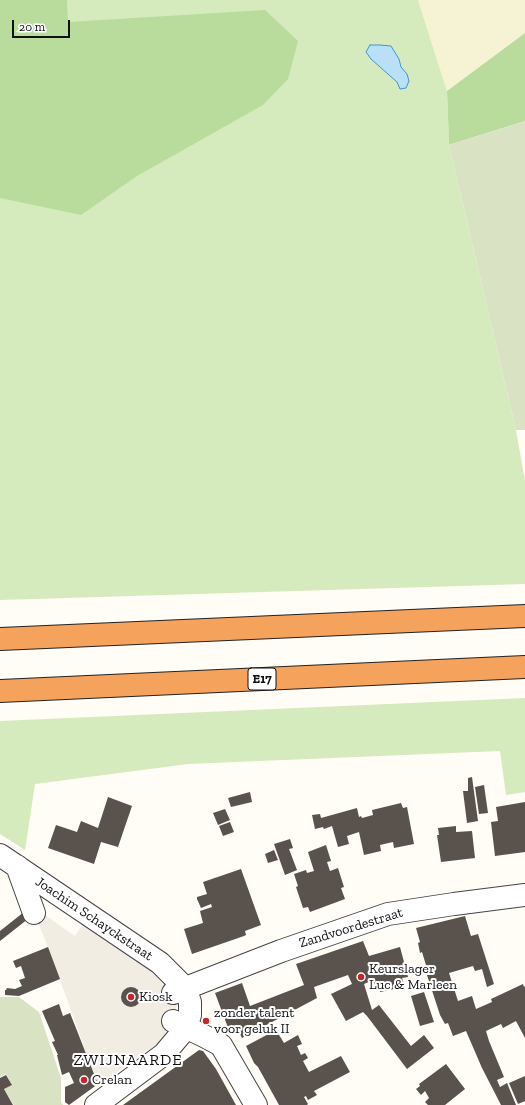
<!DOCTYPE html>
<style>
body{margin:0}
#map{position:relative;width:525px;height:1105px;overflow:hidden;background:#fffdf5;font-family:"Zilla Slab",serif}
canvas{display:block}
.scale{position:absolute;left:12px;top:20px;width:58px;height:18px;box-sizing:border-box;border:2px solid #111;border-top:0;padding-left:5px;font-size:12px;line-height:14px;white-space:nowrap;color:#111;-webkit-text-stroke:3px #fff;paint-order:stroke}
</style>
<div id="map">
<canvas width="525" height="1105"></canvas>
<div class="scale">20 m</div>
</div>
<script>
const context = document.querySelector('canvas').getContext('2d');
context.lineJoin = 'round';
function fillPath(path, color) {
  context.fillStyle = color;
  context.fill(path, 'evenodd');
}
function poly(rows) {
  const path = new Path2D();
  for (const r of rows) {
    if (r.length === 3) {
      path.moveTo(r[0] + r[2], r[1]);
      path.arc(r[0], r[1], r[2], 0, 2 * Math.PI);
      continue;
    }
    path.moveTo(r[0], r[1]);
    for (let i = 2; i < r.length; i += 2) path.lineTo(r[i], r[i + 1]);
  }
  return path;
}
function stroke(path, color, width, dash) {
  context.strokeStyle = color;
  context.lineWidth = width;
  context.lineCap = dash ? 'butt' : 'round';
  context.setLineDash(dash || []);
  context.stroke(path);
}
function drawText(font, color, halo, rows, align = 'center') {
  context.font = font + ' "Zilla Slab",serif';
  context.lineWidth = 4;
  context.setLineDash([]);
  context.textBaseline = 'middle';
  context.strokeStyle = halo;
  context.fillStyle = color;
  for (const [text, x, y, turn = 0] of rows) {
    context.save();
    context.translate(x, y);
    context.rotate((+turn || 0) * Math.PI / 180);
    context.textAlign = isNaN(turn) ? turn : align;
    if (halo) context.strokeText(text, 0, 0);
    context.fillText(text, 0, 0);
    context.restore();
  }
}
fillPath(poly([
 [418,0,525,0,525,33,447,91]
]), '#f6f3d4');
fillPath(poly([
 [0,0,418,0,447,91,449,145,516,430,525,481,525,584,0,600],
 [525,698,525,792,506,795,500,751,188,764,35,784,25,850,0,834,0,721]
]), '#d5ebbd');
fillPath(poly([
 [0,0,67,0,68,22,265,10,298,41,288,79,263,105,137,176,81,215,0,198],
 [525,33,525,121,449,145,447,91]
]), '#b9dc9c');
fillPath(poly([
 [525,121,525,430,516,430,449,145],
 [0,997,19,997,39,1012,61,1078,61,1102,63,1105,14,1105,4,1089,12,1085,6,1074,0,1077]
]), '#d9e3c4');
fillPath(poly([
 [35,908,75,936,84,922,150,968,173,993,177,1004,173,1021,161,1041,99,1085,90,1063,48,947,34,913]
]), '#f1ede2');
const water = poly([
 [370,45,380,45,391,46,399,59,401,67,407,74,409,81,406,88,400,89,397,82,371,59,366,52,370,45]
]);
fillPath(water, '#b9e0f7');
stroke(water, '#3f96cf', 1);
fillPath(poly([
 [472,777,478,821,467,823,463,791,468,791,468,778],
 [484,785,488,813,479,814,475,787],
 [250,792,252,802,231,807,228,798],
 [108,797,132,806,118,847,101,842,94,864,48,848,56,825,77,832,81,821,98,828],
 [525,802,525,852,495,856,491,822,498,821,496,807],
 [401,803,403,808,407,807,414,844,394,848,393,842,380,845,381,851,364,855,359,832,347,836,349,844,338,847,332,826,324,829,323,827,315,829,312,815,320,814,321,818,357,808,359,817,361,816,362,818,373,815,372,810],
 [225,809,230,820,218,825,213,813],
 [230,822,234,832,223,836,219,826],
 [456,826,456,832,472,831,475,858,441,862,437,835,439,835,438,828],
 [290,839,293,848,289,849,297,870,285,875,274,844],
 [326,845,331,861,327,862,330,871,338,868,344,887,341,888,345,899,310,912,308,907,303,908,296,887,298,886,294,874,306,870,307,873,314,871,308,852],
 [274,850,278,860,268,863,265,854],
 [241,869,261,925,245,931,246,935,244,936,192,954,184,929,203,923,200,911,212,907,211,904,201,908,197,899,197,897,207,894,203,882],
 [29,908,33,915,0,941,0,931],
 [465,916,471,936,478,934,494,984,487,987,482,969,475,971,473,966,449,973,458,1001,472,996,476,1009,492,1002,491,999,523,984,524,987,525,986,525,1038,516,1021,503,1028,501,1024,486,1031,489,1041,504,1077,497,1080,500,1087,507,1083,516,1105,501,1105,482,1068,466,1031,453,1036,448,1023,445,1024,440,1015,427,975,429,975,422,952,420,953,418,943,420,942,416,928],
 [363,941,369,956,400,947,408,977,402,978,404,984,403,987,380,992,378,984,375,985,373,980,364,984,372,1010,379,1005,411,1046,424,1035,434,1048,407,1069,367,1016,363,1012,346,1021,331,994,352,984,348,975,314,987,317,998,242,1038,238,1030,230,1033,215,993,242,983,250,1006,304,985,296,964],
 [48,947,60,979,19,996,5,995,5,990,6,990,7,988,15,989,22,986,19,980,25,978,21,966,16,968,13,961],
 [131,997,10],
 [424,992,434,1022,420,1026,411,996],
 [59,1004,63,1016,70,1013,98,1084,69,1105,65,1102,65,1087,74,1083,69,1072,62,1075,57,1055,58,1055,52,1042,55,1041,42,1011],
 [276,1030,284,1043,298,1035,302,1044,297,1046,301,1055,305,1053,308,1058,303,1061,309,1072,341,1056,350,1072,314,1091,317,1095,308,1100,306,1096,304,1097,308,1104,307,1105,279,1105,258,1067,254,1063,246,1046],
 [199,1050,203,1051,216,1069,236,1105,123,1105],
 [446,1064,465,1089,445,1105,428,1105,425,1102,429,1098,425,1091,421,1095,416,1089,420,1086,419,1084],
 [6,1075,12,1085,4,1089,13,1105,0,1105,0,1078],
 [525,1076,525,1101,518,1104,509,1083]
]), '#5a524d');
const minor = poly([
 [0,855,160,963,185,988,190,1002,190,1015,186,1028,164,1054,96,1105],
 [17,866,34,913],
 [173,993,281,951,388,914,454,904,525,895],
 [173,1021,202,1035,221,1045,256,1105]
]);
const highway = poly([
 [0,639,525,616],
 [0,691,525,667]
]);
stroke(minor, '#444', 24);
stroke(highway, '#222', 24);
stroke(minor, '#fff', 22);
stroke(highway, '#f5a25d', 22);
for (const [x, y, r, color] of [
 [361,977,4,"#c4262e"],
 [131,997,4,"#c4262e"],
 [206,1021,4,"#c4262e"],
 [84,1080,4,"#c4262e"]
]) {
  const dot = new Path2D();
  dot.arc(x, y, r, 0, 2 * Math.PI);
  context.fillStyle = color;
  context.fill(dot);
  stroke(dot, '#fff', 1.5);
}
for (const [x, y, w] of [
 [262,679,28]
]) {
  const box = new Path2D();
  box.roundRect(x - w / 2, y - 11, w, 22, 3);
  context.fillStyle = '#fff';
  context.fill(box);
  stroke(box, '#111', 1);
}
drawText('bold 13px', '#111', null, [
 ["E17",262,679]
]);
drawText('14px', '#111', '#fff', [
 ["Joachim Schayckstraat",94,919,34],
 ["Zandvoordestraat",351,928,-17]
]);
drawText('14px', '#111', '#fff', [
 ["Keurslager",369,969],
 ["Luc & Marleen",369,985],
 ["Kiosk",139,997],
 ["zonder talent",214,1013],
 ["voor geluk II",214,1029],
 ["Crelan",92,1080]
], 'left');
context.letterSpacing = '1px';
drawText('16px', '#111', '#fff', [
 ["ZWIJNAARDE",128,1060]
]);
context.letterSpacing = '0px';
</script>
